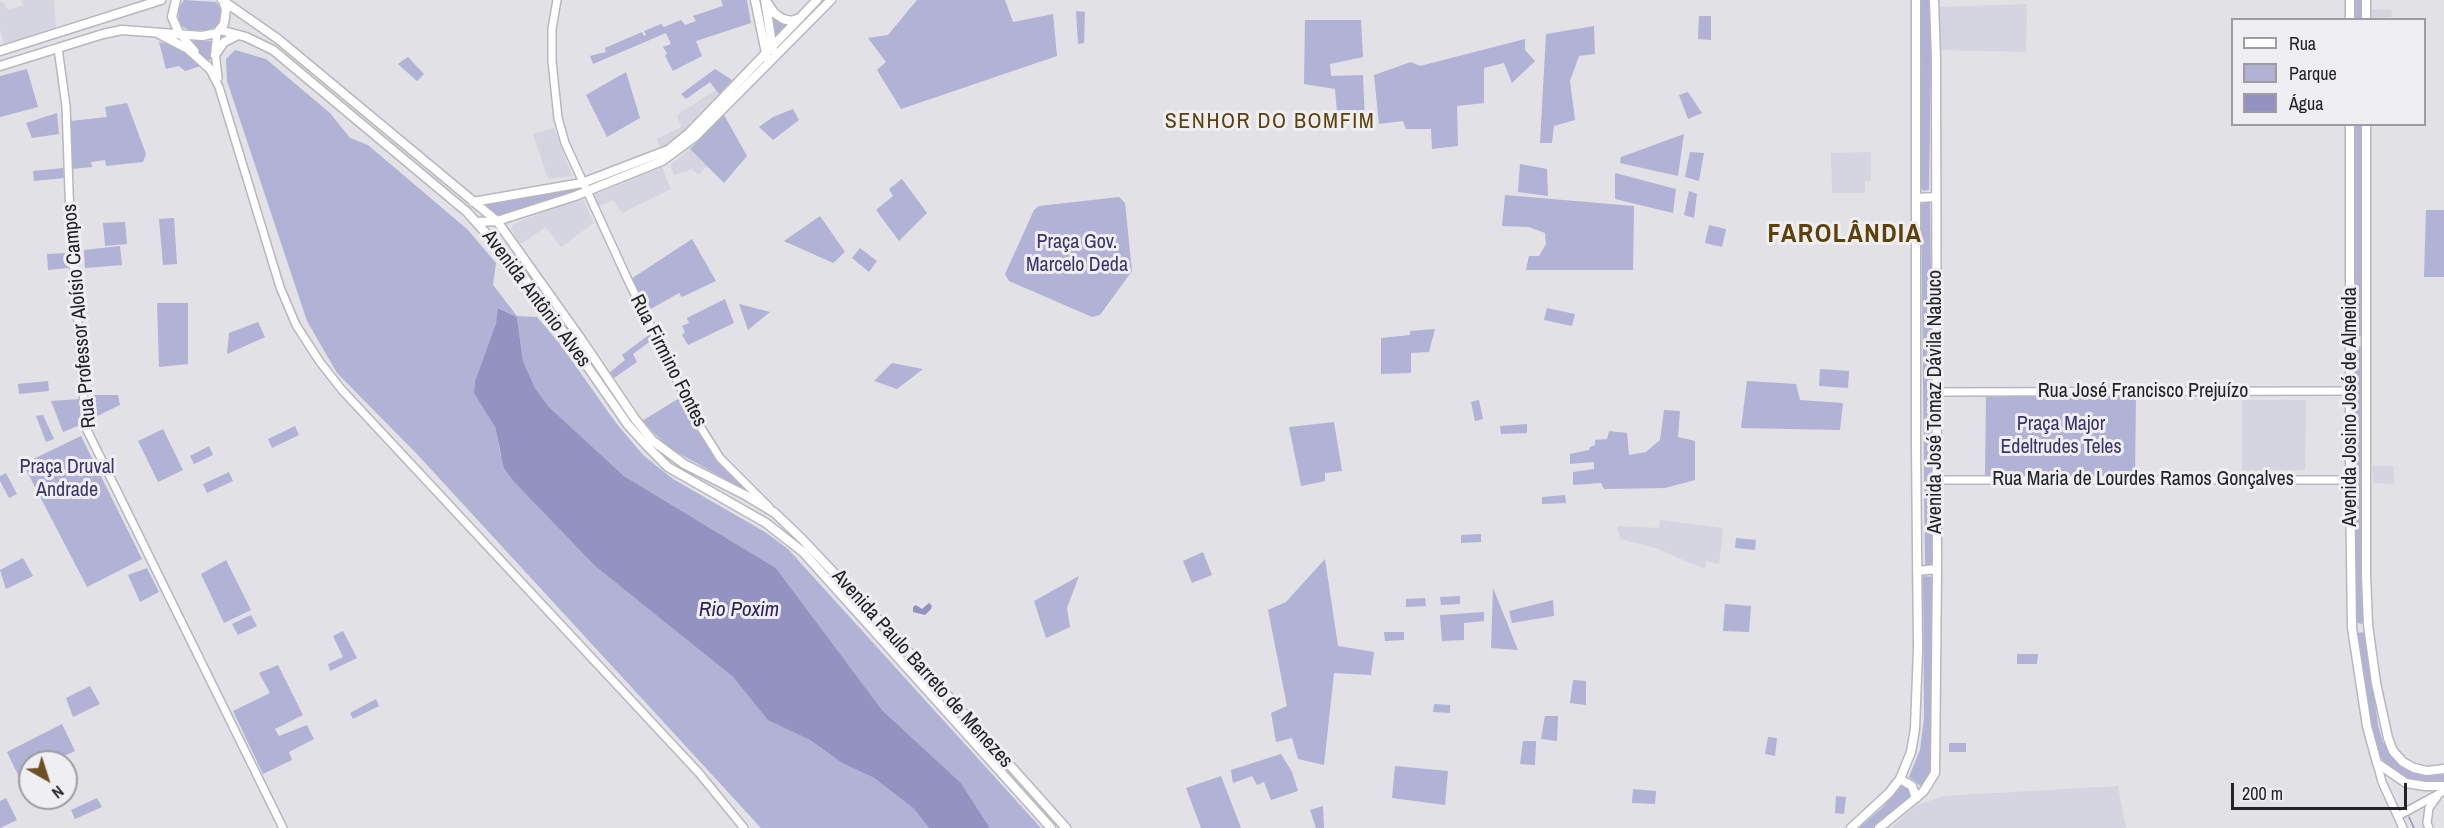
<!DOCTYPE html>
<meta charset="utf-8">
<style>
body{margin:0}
#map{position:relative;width:2444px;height:828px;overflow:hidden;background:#e1e1e6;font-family:"Archivo Narrow",sans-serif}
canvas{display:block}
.legend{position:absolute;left:2231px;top:18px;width:195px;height:108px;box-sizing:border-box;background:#eeeef3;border:2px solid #9d9da1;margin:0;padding:8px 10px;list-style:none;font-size:18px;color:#232325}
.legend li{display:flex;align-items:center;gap:12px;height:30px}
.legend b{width:30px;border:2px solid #9d9da1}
.north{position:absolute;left:18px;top:750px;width:60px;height:60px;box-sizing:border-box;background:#eeeef3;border:2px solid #9d9da1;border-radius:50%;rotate:141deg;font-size:16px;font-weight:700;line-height:24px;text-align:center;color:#232325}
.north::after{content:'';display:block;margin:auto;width:21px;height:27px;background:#6d5023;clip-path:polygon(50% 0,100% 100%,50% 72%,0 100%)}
.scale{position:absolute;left:2231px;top:783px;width:176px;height:27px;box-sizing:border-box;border:3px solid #232325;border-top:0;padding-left:8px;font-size:18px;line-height:21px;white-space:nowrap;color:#232325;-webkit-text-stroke:4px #eeeef3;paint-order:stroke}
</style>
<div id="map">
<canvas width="2444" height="828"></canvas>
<ul class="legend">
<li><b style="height:8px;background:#fff"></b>Rua</li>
<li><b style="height:16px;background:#b2b1d6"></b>Parque</li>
<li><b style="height:16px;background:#9392c1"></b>Água</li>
</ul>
<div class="north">N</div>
<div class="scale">200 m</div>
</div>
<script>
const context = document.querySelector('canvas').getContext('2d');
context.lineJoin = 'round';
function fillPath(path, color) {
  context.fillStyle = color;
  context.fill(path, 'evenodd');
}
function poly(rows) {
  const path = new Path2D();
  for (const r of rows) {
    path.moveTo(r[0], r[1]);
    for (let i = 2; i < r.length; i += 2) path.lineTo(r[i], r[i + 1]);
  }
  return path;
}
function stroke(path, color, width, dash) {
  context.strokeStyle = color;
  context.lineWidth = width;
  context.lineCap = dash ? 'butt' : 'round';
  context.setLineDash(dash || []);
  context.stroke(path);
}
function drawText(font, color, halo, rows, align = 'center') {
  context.font = font + ' "Archivo Narrow",sans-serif';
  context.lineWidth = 6;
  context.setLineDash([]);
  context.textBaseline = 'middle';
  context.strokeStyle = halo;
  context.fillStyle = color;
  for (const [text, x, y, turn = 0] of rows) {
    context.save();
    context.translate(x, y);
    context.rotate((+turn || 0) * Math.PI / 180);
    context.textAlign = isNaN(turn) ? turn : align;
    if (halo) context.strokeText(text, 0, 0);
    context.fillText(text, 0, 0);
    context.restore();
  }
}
fillPath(poly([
 [21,0,54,0,56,28,4,44,0,29,0,3,3,2,8,10,23,5],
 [2027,4,2026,52,1940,50,1940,7],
 [2372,9,2392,10,2391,17,2372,18],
 [716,90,719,94,685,131,661,150,657,139,681,127,677,115],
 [554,128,572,176,548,179,533,134],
 [690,149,707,166,698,175,692,169,674,175,670,165],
 [1871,152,1871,181,1865,181,1865,193,1832,193,1831,153],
 [662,167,671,189,622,213,613,200,599,206,594,195],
 [582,197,594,223,561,247,546,227,521,244,511,229,513,224],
 [2242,400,2306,400,2305,470,2242,470],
 [2372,466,2394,466,2394,484,2374,483],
 [1660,520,1723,528,1719,564,1706,561,1705,569,1655,548,1620,539,1617,526,1659,528],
 [2118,786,2126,828,1890,828,1917,805,1943,796]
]), '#d5d5e2');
fillPath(poly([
 [184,0,216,2,221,9,221,18,217,26,208,30,191,31,183,27,179,22,178,9],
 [721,0,747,0,751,23,696,41,702,56,673,71,665,56,667,53,663,47,671,44,666,33,593,64,590,56,606,52,605,48,642,32,644,36,646,35,644,31,661,24,664,27,681,20,685,25,696,21,693,16,723,6],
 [917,0,1005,0,1013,22,1053,14,1057,56,901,109,877,70,886,62,868,38,888,35],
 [1921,0,1932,0,1929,190,1924,191,1920,188],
 [2353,0,2362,0,2362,19,2353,19],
 [770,11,788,23,774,40],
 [1076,11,1085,12,1084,43,1078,44],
 [1699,16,1711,16,1711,40,1698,39],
 [1305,20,1361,20,1363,57,1330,64,1331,76,1363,75,1365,121,1338,123,1335,89,1304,84],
 [1594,26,1595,54,1579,56,1570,81,1575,120,1554,126,1552,143,1540,143,1546,34],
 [1525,39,1525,50,1535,61,1512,83,1504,63,1484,68,1484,103,1457,106,1458,146,1432,149,1431,129,1406,129,1403,121,1379,124,1374,75,1411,62,1420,66],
 [188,41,213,41,212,58,208,61],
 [159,42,179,47,201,66,185,71,179,66,166,69],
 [235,50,266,59,330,113,350,138,368,145,468,230,496,263,493,285,517,316,537,317,560,344,616,423,643,455,673,479,765,532,788,549,1041,828,990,828,961,783,882,710,776,568,624,476,548,406,535,388,523,361,517,317,499,308,496,323,475,381,474,392,495,427,500,452,515,483,595,566,733,677,768,719,810,740,842,763,874,778,913,808,929,828,761,828,416,453,337,373,307,321,227,81,226,59],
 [408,57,424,74,417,81,398,64],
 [27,69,38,107,0,117,0,76],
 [715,69,732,80,719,94,710,82,686,99,681,94],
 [626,72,640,118,607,137,586,95],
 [1688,92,1702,113,1688,119,1679,95],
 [127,103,146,154,143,162,106,166,105,160,91,162,92,167,72,169,70,121,107,117,105,107],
 [793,109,799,120,773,140,759,127,773,117],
 [57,113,59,134,32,138,26,123],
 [724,115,747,156,724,183,690,149],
 [2353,125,2362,125,2362,335,2356,337,2352,335],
 [1684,134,1678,176,1620,163,1621,157],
 [1690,152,1704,153,1699,181,1685,177],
 [1520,164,1547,169,1548,196,1518,192],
 [63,168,64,178,34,181,33,171],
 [1615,173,1676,189,1673,213,1615,199],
 [902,179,927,213,899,241,876,210,893,196,889,189],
 [581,186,583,190,499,217,486,205],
 [1689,191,1697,194,1694,218,1684,215],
 [1505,195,1634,206,1633,270,1526,270,1529,256,1539,256,1546,244,1545,233,1529,227,1502,226],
 [1119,197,1125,203,1132,271,1100,315,1092,317,1009,281,1005,274,1034,210,1039,206],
 [1930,201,1935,567,1925,567,1921,204],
 [2426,210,2444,210,2444,277,2424,277],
 [820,216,845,252,833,263,784,241],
 [174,218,177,264,163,265,159,219],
 [125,222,127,244,105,246,103,223],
 [1709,225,1726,229,1722,247,1705,243],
 [692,239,716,281,682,297,679,293,649,310,631,279],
 [120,246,122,265,85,268,84,250],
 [860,248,877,261,869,272,852,258],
 [67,253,68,268,48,270,47,254],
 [725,299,734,323,688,345,682,335,685,332,682,326,689,323,687,318],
 [157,303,188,303,188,364,159,367],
 [739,304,770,312,748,330],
 [1547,308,1575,314,1572,326,1544,320],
 [258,322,265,337,227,354,229,333],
 [1435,329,1429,352,1411,353,1411,373,1381,374,1381,338,1410,335,1410,331],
 [650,334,652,340,633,354,637,362,614,378,610,372,625,360,622,355],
 [2354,346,2362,346,2363,350,2364,622,2361,624,2354,621],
 [892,363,923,369,897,389,874,381],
 [1820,369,1849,371,1848,388,1819,386],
 [48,381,49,391,19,394,18,384],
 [1747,381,1796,384,1800,400,1843,403,1840,430,1741,428],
 [91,395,118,395,120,405,93,418],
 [2136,395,2135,477,1985,475,1986,397],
 [681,397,702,436,725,466,756,496,669,448,642,421],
 [80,399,80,425,63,432,51,401],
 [1479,400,1483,419,1475,421,1471,402],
 [1664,410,1680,411,1678,437,1695,441,1695,480,1665,488,1604,489,1601,483,1573,485,1573,472,1594,469,1594,462,1570,464,1570,454,1589,450,1590,447,1595,445,1595,440,1607,439,1609,431,1627,433,1629,455,1646,452,1660,440],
 [43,415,54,439,46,442,36,416],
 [1334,422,1342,471,1325,473,1325,481,1301,486,1289,427],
 [1527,424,1527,433,1501,434,1500,426],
 [295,426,299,435,272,448,268,439],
 [163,429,183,470,158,482,138,441],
 [81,436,142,559,87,587,23,464],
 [209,446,213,455,194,464,190,456],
 [229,472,233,481,207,493,203,484],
 [6,473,17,494,9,498,0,481,0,476],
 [1565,495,1566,503,1542,504,1542,497],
 [1481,534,1481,542,1461,543,1461,535],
 [1736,538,1756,540,1755,550,1735,548],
 [1203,552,1212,575,1192,583,1183,561],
 [23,558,33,576,6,589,0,570],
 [1325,559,1338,646,1374,652,1371,675,1334,673,1324,765,1298,759,1292,738,1276,742,1271,713,1287,706,1268,610,1286,602],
 [226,560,251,610,224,623,201,574],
 [147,568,159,592,140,602,128,575],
 [1079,576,1067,608,1070,627,1046,638,1034,601],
 [1923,576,1935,577,1934,769,1922,787,1909,777,1920,750,1924,719],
 [1493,588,1518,650,1491,648],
 [1460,596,1460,604,1441,605,1440,597],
 [1425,598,1426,606,1406,607,1406,599],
 [1553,600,1554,616,1512,623,1509,611],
 [1725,604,1751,606,1749,632,1723,631],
 [1484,612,1484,621,1464,623,1464,640,1442,641,1440,615],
 [251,615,257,626,238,635,232,624],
 [343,631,357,658,330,671,328,664,343,657,333,636],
 [1384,632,1404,632,1404,640,1385,641],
 [2366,632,2378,725,2383,742,2398,763,2425,776,2444,774,2444,783,2411,781,2391,770,2382,759,2374,745,2356,633],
 [2017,654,2038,654,2037,664,2017,664],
 [278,665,303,715,275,729,279,736,307,725,314,739,289,752,292,760,263,774,233,711,270,693,259,673],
 [1573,680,1586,681,1586,705,1570,703],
 [90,686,100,704,73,717,66,698],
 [376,699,379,706,353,719,350,713],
 [1434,704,1450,705,1450,713,1433,712],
 [1545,716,1558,716,1557,741,1541,739],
 [62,724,75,751,51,762,30,762,30,772,19,777,7,752],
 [1768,737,1777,738,1775,756,1765,754],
 [1523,741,1536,741,1535,765,1520,764],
 [1949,743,1966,743,1966,752,1949,752],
 [1281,754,1292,772,1298,791,1271,800,1264,782,1257,785,1252,776,1233,783,1231,770],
 [1395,766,1448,771,1445,805,1392,798],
 [1221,776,1241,828,1201,828,1186,788],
 [1906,784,1912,789,1912,796,1874,828,1859,828,1882,808,1901,786],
 [1633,789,1656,791,1655,804,1632,803],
 [1836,796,1846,797,1844,814,1835,813],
 [6,798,17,820,0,828,0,801],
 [97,798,102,807,75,819,71,810],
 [1323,806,1324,828,1316,828,1310,810]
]), '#b2b1d6');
fillPath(poly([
 [498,308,517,317,523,361,535,388,548,406,624,476,776,568,882,710,961,783,990,828,929,828,913,808,874,778,842,763,810,740,768,720,733,677,595,566,515,483,504,468,495,427,474,393,475,381,496,323],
 [929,603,932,606,931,609,925,615,913,612,913,607,916,605,922,609]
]), '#9392c1');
stroke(poly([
 [2409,817,2414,828]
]), '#9392c1', 1.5);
const minor = poly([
 [557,0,552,29,552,61,558,118,565,143,627,278,698,423,720,458,769,507],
 [217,33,215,51,218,78],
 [181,35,195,51],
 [58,48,66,106,70,219,86,428,283,828],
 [208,66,219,87,280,287,296,325,320,362,342,390,699,773,744,828],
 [1936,392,2350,391],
 [1936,480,2350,480],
 [2377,763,2382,782,2403,828],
 [2398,816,2444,791],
 [2429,828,2427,823,2429,808,2437,797]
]);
const major = poly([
 [176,0,172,17,179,33],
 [222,0,278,39,497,221,581,339,635,419,653,441,684,464,745,495,775,513,802,539,907,650,1066,828],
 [755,0,767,58],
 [765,0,773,50],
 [2366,0,2366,20],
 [767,2,774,13,783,19,791,21,800,18],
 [2350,20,2350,0],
 [220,30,246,37,273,50,467,212,510,260,537,294,628,425,648,447,668,467,766,523,803,552,1051,828],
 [159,34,188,49,210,69],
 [0,51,161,0],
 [215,55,224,42,238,35],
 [0,66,103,34,122,30,202,36,217,33,224,24,226,9,223,1],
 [2350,124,2350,480,2352,628,2367,726,2377,763,2406,783,2425,786,2444,786],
 [2366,124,2366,574,2368,625,2376,683,2388,738,2393,751,2403,762,2414,768,2427,771,2444,769],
 [1917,198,1936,197],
 [473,202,582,183,668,150,689,133,817,0],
 [477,222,497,221,575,196,662,161,696,136,831,0],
 [1917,571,1937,569],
 [1900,779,1912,786,1916,798],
 [1851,828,1889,793,1900,779,1911,752,1915,729,1918,649,1916,447,1916,0],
 [1879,828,1923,792,1935,773,1937,569,1936,58,1934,0]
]);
stroke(minor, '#b7b8bc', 10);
stroke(major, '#b7b8bc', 11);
stroke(minor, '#fff', 7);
stroke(major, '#fff', 8);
drawText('20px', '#3a336e', '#eeeef3', [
 ["Praça Gov.",1077,243],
 ["Marcelo Deda",1077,266],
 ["Praça Major",2061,425],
 ["Edeltrudes Teles",2061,448],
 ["Praça Druval",67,468],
 ["Andrade",67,491]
]);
drawText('20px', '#232325', '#eeeef3', [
 ["Avenida Antônio Alves",536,299,53],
 ["Rua Professor Aloísio Campos",80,316,-95],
 ["Rua Firmino Fontes",668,361,63],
 ["Rua José Francisco Prejuízo",2143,392],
 ["Avenida José Tomaz Dávila Nabuco",1936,402,-90],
 ["Avenida Josino José de Almeida",2351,407,-90],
 ["Rua Maria de Lourdes Ramos Gonçalves",2143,480],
 ["Avenida Paulo Barreto de Menezes",922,669,48]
]);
drawText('italic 21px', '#2c235d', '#eeeef3', [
 ["Rio Poxim",739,610]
]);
context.letterSpacing = '1.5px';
drawText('22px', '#5f4006', '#eeeef3', [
 ["SENHOR DO BOMFIM",1270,122]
]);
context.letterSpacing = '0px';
context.letterSpacing = '1.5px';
drawText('bold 26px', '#5f4006', '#eeeef3', [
 ["FAROLÂNDIA",1845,235]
]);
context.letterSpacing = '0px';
</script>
